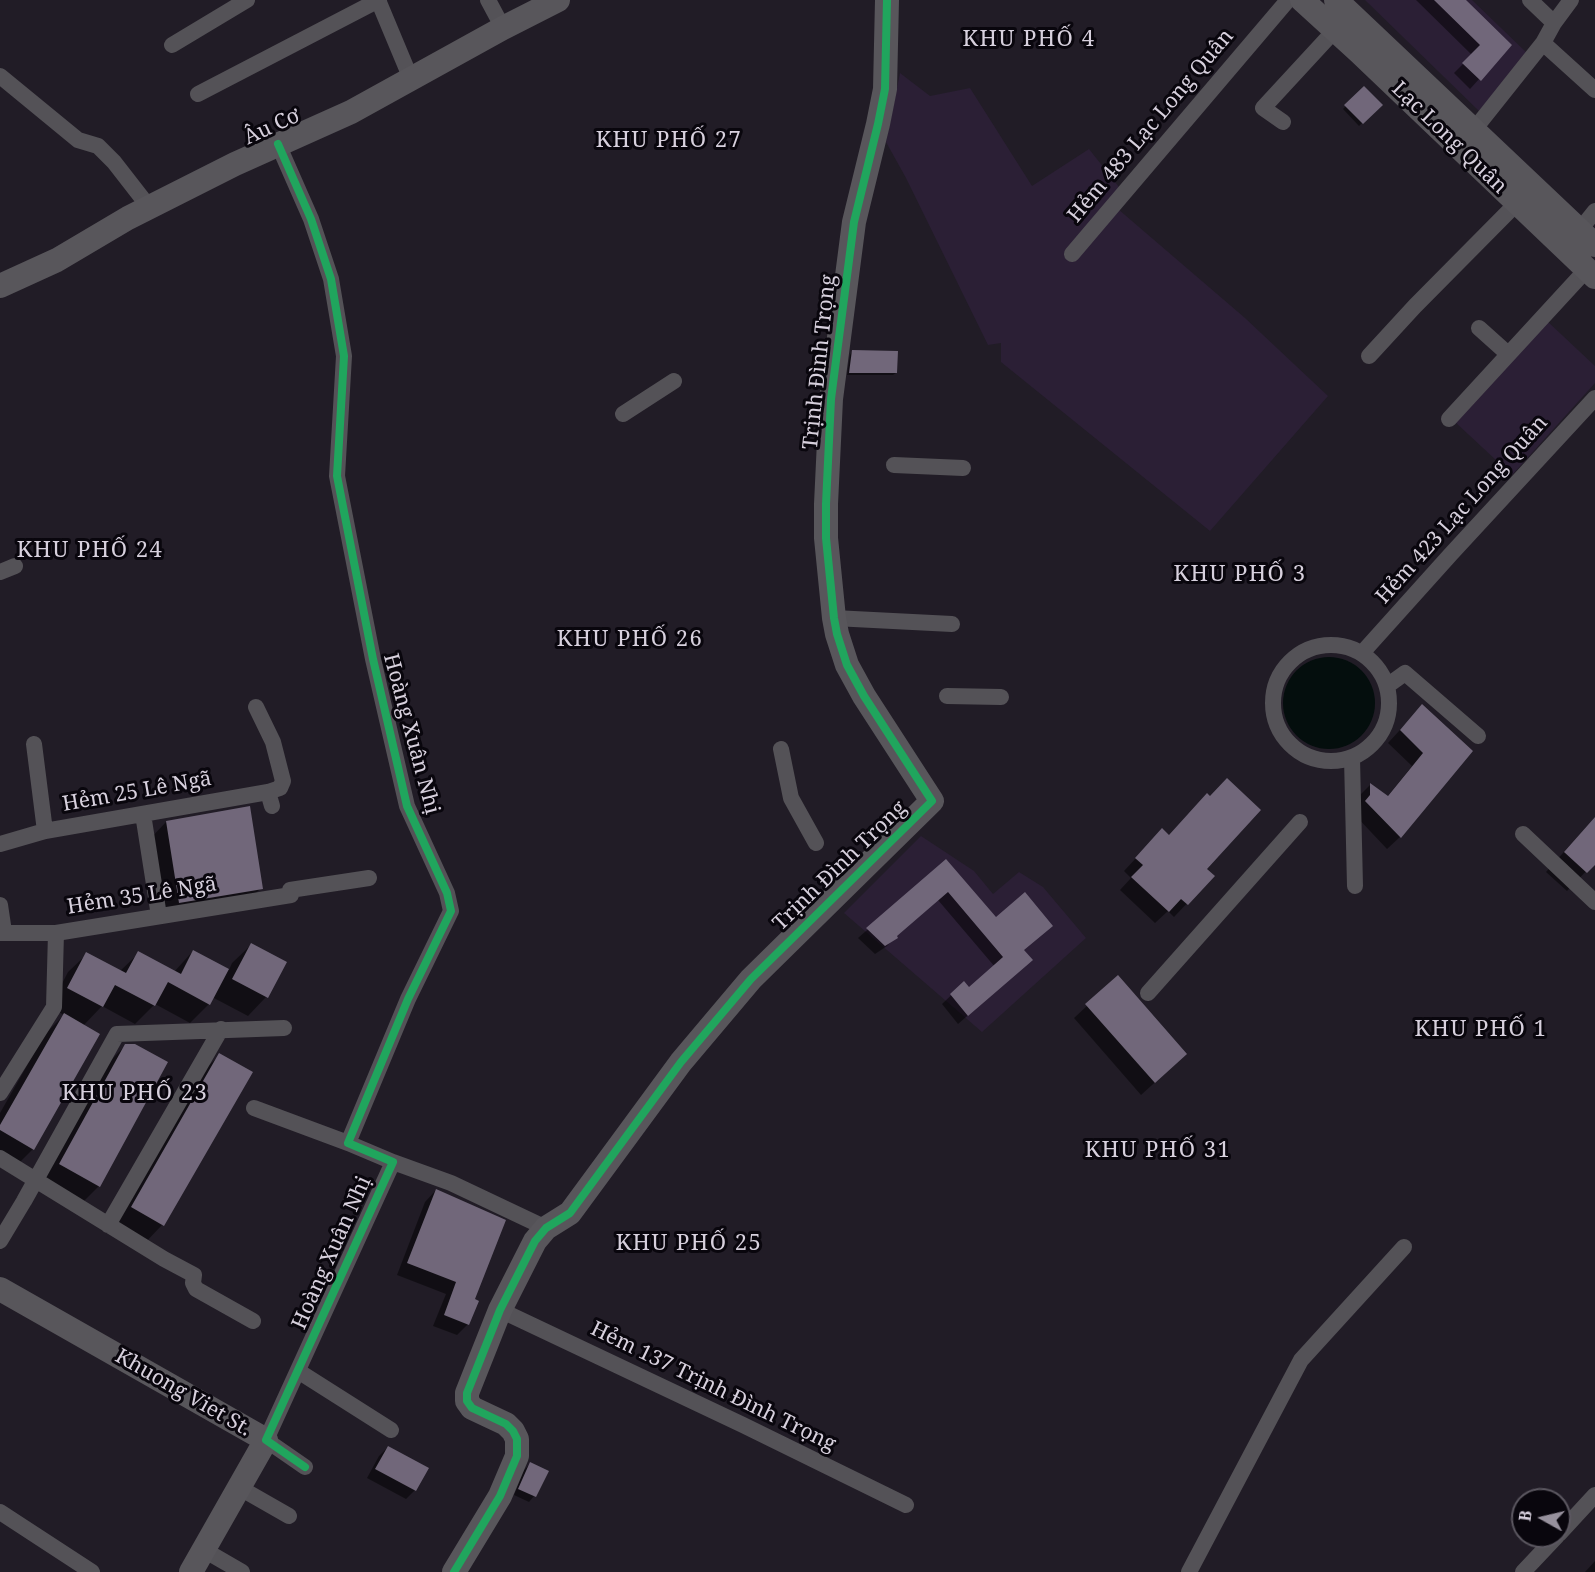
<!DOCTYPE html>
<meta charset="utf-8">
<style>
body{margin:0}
#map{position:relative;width:1595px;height:1572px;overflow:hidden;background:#211c26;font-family:"Noto Serif",serif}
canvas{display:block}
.north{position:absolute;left:1511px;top:1488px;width:60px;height:60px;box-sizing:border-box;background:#09060d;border:2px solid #5b5760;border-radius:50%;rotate:278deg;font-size:16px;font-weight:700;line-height:24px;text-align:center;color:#d7d0dd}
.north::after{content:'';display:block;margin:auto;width:21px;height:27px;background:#97919d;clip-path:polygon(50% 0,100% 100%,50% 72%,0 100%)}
</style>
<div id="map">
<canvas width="1595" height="1572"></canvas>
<div class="north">B</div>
</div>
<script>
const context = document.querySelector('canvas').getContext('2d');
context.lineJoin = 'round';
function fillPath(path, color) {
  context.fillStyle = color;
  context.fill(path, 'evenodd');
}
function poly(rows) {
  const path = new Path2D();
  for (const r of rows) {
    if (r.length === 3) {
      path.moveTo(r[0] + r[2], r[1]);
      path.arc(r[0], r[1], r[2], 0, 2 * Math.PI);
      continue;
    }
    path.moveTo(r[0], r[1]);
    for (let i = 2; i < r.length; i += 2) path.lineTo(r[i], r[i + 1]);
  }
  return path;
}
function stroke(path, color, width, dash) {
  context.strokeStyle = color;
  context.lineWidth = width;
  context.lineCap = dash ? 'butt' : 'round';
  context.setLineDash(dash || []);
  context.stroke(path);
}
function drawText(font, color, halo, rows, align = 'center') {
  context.font = font + ' "Noto Serif",serif';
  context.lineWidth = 6;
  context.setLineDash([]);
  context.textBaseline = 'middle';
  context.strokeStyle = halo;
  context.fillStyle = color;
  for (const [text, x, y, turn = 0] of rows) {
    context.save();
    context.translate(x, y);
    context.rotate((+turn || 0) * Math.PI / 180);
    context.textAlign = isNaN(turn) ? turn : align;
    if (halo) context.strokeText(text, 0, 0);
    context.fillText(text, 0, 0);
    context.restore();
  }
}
fillPath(poly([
 [1365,0,1472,0,1528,54,1479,111],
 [900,73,930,96,970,88,1032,186,1089,149,1119,187,1118,209,1245,318,1328,396,1210,531,1001,362,1001,343,988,345,906,178,886,142],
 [1546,320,1595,366,1595,383,1512,475,1454,421],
 [921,836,974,871,993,894,1019,872,1043,887,1086,938,982,1032,844,913]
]), '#2b1f35');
fillPath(poly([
 [1329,703,46]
]), '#040e0d');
fillPath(poly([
 [1416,0,1463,0,1510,45,1470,89,1454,73,1472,55],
 [1364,88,1381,105,1359,126,1343,109],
 [852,352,896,373,893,375,847,375,850,355],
 [1422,706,1471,751,1400,837,1387,849,1354,814,1358,797,1370,785,1387,797,1412,766,1388,743],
 [1595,817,1595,862,1567,891,1546,872],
 [166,822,261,888,242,907,160,921,148,841],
 [1150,843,1205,869,1213,876,1174,917,1168,911,1155,923,1120,890,1131,878,1124,871],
 [946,861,1023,951,1021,969,958,1024,942,1004,964,983,969,989,995,967,938,900,895,937,887,946,875,954,858,938],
 [251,945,285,963,266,997,248,1016,212,997,209,1004,190,1023,155,1004,135,1024,102,1006,83,1026,98,1035,33,1149,14,1168,0,1160,0,1113,45,1034,64,1015,50,1007,68,972,87,954,120,971,139,953,174,972,193,951,229,970,232,963],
 [1118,977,1173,1066,1141,1095,1074,1018],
 [125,1046,99,1186,80,1205,42,1183,106,1065],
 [220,1055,251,1072,162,1225,144,1244,113,1226,201,1073],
 [436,1190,473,1300,468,1324,457,1335,433,1326,446,1294,397,1275,425,1202],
 [388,1447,415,1490,406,1499,367,1478,379,1456],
 [530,1464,547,1472,534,1496,529,1502,514,1495,524,1470],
 [1595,1561,1595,1572,1585,1572]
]), '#0007');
fillPath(poly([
 [1434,0,1466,0,1512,45,1481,81,1462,63,1480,45],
 [1364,86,1383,105,1363,124,1344,105],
 [852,350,898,351,897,373,849,373],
 [1422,704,1473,751,1401,838,1365,801,1370,795,1370,783,1388,796,1423,753,1400,730],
 [1227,778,1261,810,1207,869,1215,876,1188,905,1181,899,1169,912,1131,877,1143,865,1135,858,1162,828,1169,835,1207,793,1210,796],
 [250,806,263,889,179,903,166,821],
 [1595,817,1595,865,1587,873,1564,852],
 [946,859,996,917,1025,892,1053,926,1024,950,1033,960,968,1016,950,994,964,981,969,987,1003,957,948,892,897,936,898,938,885,946,866,928],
 [251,943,287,962,268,998,232,979],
 [193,950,229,969,210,1005,168,982,155,1006,115,985,103,1007,67,988,86,952,126,973,138,951,181,974],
 [1118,975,1187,1054,1155,1083,1085,1004],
 [64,1013,100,1034,34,1150,0,1130,0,1125],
 [125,1044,135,1044,168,1062,100,1187,59,1164],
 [219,1053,253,1072,164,1226,131,1207],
 [436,1189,506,1220,475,1299,479,1301,469,1325,444,1315,456,1282,407,1263],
 [388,1446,429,1468,416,1491,375,1469],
 [530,1462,549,1471,536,1497,518,1489]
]), '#71677a');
stroke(poly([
 [378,0,411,79],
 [488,0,503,28],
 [1530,0,1554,23],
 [1543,43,1595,90],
 [172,45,247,0],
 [0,76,78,140,98,146,114,162,149,207],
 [198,94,379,0],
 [1283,122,1263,108,1335,30],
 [1473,131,1543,43,1554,23,1571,0],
 [278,144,311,219,331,279,344,356,337,476,373,659,407,806,447,893,451,911,408,999,348,1143,393,1162,266,1440,305,1467],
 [1579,231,1595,211],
 [1072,254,1288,0],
 [1479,328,1508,354],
 [1369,356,1415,306,1517,203],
 [623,414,674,381],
 [1449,419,1587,269],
 [894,465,963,468],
 [0,572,15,566],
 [834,618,952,624],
 [1331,703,58],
 [1362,653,1451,554,1595,398],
 [1387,686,1405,673,1478,736],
 [947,696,1001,697],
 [256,707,273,742,283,781,280,788,268,792],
 [34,744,45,831],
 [781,749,791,798,816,843],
 [1352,758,1355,886],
 [143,814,159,916],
 [1523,834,1595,902],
 [0,844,45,831,268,792,272,806],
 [290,890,369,878],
 [0,905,4,932],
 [0,933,56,933,291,895],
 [1148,993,1300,822],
 [0,1093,54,1007,56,933],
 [254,1108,348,1143],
 [0,1158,164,1259,194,1275,193,1283,196,1289,253,1321],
 [393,1162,451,1183,546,1228],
 [108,1225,221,1029],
 [0,1241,24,1201,117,1034,284,1028],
 [500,1310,743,1425,906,1505],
 [298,1371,391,1430],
 [240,1488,289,1516],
 [0,1512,92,1572],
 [1559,1534,1595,1495],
 [204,1550,242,1572],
 [1189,1572,1301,1360,1404,1247],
 [1523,1572,1557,1536]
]), '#545257', 16);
stroke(poly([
 [1302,0,1359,52,1595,277],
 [1336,0,1595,245],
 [0,286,57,260,128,218,235,164,351,112,503,28,558,0],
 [0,1289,266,1440,191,1572],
 [454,1572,500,1496,517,1456,517,1439,513,1431,506,1424,472,1408,467,1401,467,1393,500,1310,535,1241,546,1228,570,1213,681,1062,751,979,932,801,864,696,847,665,837,634,834,618,826,538,826,504,831,399,854,222,878,124,885,89,887,0]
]), '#58565b', 24);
stroke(poly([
 [278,144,311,219,331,279,344,356,337,476,373,659,407,806,447,893,451,911,408,999,348,1143,393,1162,266,1440,305,1467],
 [454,1572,500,1496,517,1456,517,1439,513,1431,506,1424,472,1408,467,1401,467,1393,500,1310,535,1241,546,1228,570,1213,681,1062,751,979,932,801,864,696,847,665,837,634,834,618,826,538,826,504,831,399,854,222,878,124,885,89,887,0]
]), '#20a55d', 8);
drawText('21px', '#d7d0dd', '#09060d', [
 ["Hẻm 483 Lạc Long Quân",1151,126,-50],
 ["Âu Cơ",272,127,-25],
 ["Lạc Long Quân",1449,138,44],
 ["Trịnh Đình Trọng",820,362,-84],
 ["Hẻm 423 Lạc Long Quân",1462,510,-48],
 ["Hoàng Xuân Nhị",411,734,75],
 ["Hẻm 25 Lê Ngã",137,792,-10],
 ["Trịnh Đình Trọng",840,866,-44],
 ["Hẻm 35 Lê Ngã",142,896,-9],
 ["Hoàng Xuân Nhị",332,1253,-66],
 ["Hẻm 137 Trịnh Đình Trọng",713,1387,26],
 ["Khuong Viet St.",183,1393,30]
]);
context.letterSpacing = '1.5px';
drawText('22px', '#d7d0dd', '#09060d', [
 ["KHU PHỐ 4",1029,40],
 ["KHU PHỐ 27",669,141],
 ["KHU PHỐ 24",90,551],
 ["KHU PHỐ 3",1240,575],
 ["KHU PHỐ 26",630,640],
 ["KHU PHỐ 1",1481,1030],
 ["KHU PHỐ 23",135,1094],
 ["KHU PHỐ 31",1158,1151],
 ["KHU PHỐ 25",689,1244]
]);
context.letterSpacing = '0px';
</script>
